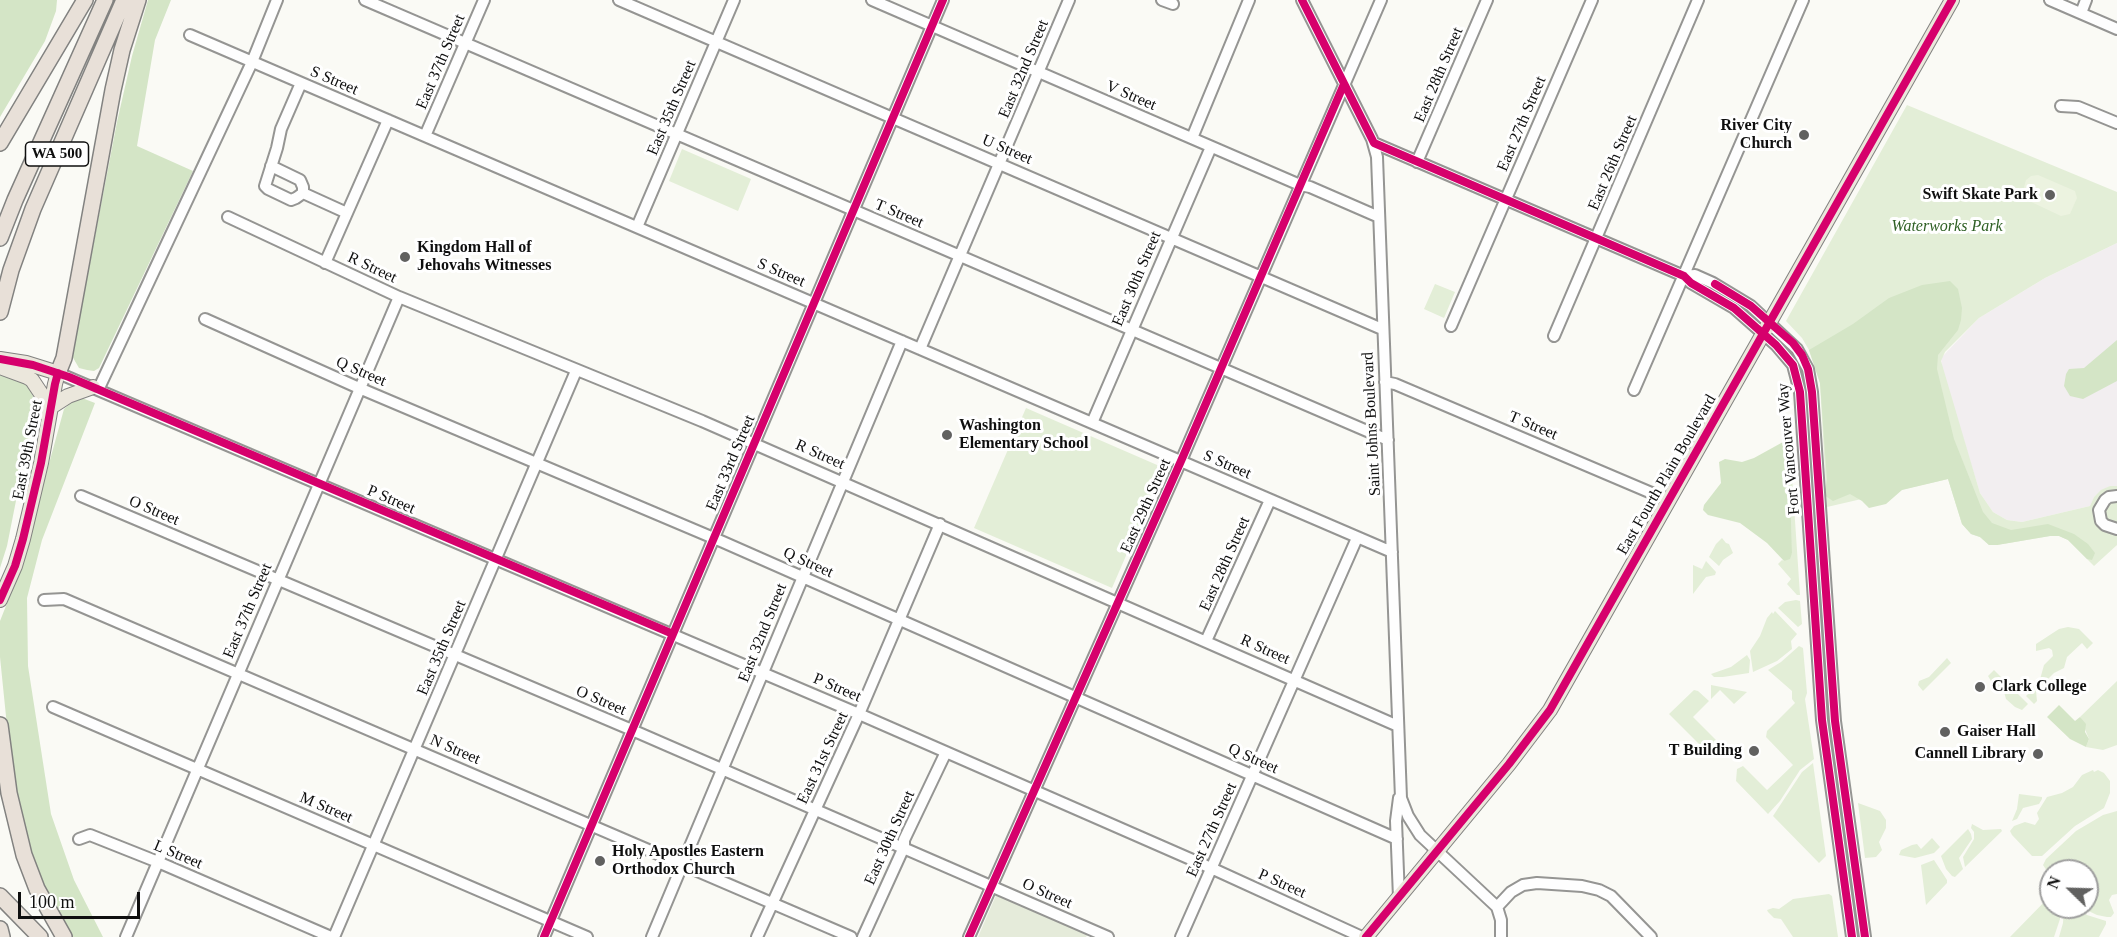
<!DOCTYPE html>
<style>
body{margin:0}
#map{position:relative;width:2117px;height:937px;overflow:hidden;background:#fafaf5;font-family:Georgia,serif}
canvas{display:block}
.north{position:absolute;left:2039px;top:859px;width:60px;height:60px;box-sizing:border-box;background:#fff;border:2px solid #9f9f9f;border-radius:50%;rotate:293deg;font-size:16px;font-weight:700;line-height:24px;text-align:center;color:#0f0f0f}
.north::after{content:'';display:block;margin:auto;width:21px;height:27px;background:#616160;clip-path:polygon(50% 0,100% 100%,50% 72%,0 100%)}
.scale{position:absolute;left:18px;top:892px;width:122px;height:27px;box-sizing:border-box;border:3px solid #0f0f0f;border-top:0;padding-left:8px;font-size:18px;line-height:21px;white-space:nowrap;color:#0f0f0f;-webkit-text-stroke:4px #fff;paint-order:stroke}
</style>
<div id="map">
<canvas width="2117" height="937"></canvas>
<div class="north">N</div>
<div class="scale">100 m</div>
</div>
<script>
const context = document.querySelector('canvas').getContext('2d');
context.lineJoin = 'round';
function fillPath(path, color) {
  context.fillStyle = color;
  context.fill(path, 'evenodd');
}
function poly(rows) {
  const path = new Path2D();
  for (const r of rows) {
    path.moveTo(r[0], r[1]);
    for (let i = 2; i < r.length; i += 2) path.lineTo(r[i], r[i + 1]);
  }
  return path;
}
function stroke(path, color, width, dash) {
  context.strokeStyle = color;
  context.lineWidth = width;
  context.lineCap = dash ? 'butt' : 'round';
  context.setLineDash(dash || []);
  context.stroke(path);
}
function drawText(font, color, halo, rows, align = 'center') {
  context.font = font + ' Georgia,serif';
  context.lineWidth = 6;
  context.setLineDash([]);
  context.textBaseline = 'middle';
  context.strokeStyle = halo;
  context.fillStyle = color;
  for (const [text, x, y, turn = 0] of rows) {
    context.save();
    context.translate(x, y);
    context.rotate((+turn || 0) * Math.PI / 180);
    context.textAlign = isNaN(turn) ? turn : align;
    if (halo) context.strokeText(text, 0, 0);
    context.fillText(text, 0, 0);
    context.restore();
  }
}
fillPath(poly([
 [2117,243,2117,486,2110,486,2094,497,2090,506,2022,522,2007,520,1993,512,1980,493,1942,369,1941,358,1979,318,2045,278]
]), '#f2eef0');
fillPath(poly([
 [1907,105,2117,192,2117,243,2045,278,1979,318,1945,352,1941,361,1980,493,1993,512,2007,520,2022,522,2090,506,2094,497,2101,490,2110,486,2117,486,2117,545,2094,566,2068,540,2059,536,2050,536,1997,545,1989,545,1980,537,1971,534,1962,524,1948,479,1827,507,1820,383,1809,350,1802,338,1786,321],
 [682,149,751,179,738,211,669,181],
 [1435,284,1455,292,1444,318,1424,309],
 [1026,408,1164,468,1112,588,974,528],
 [1790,446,1800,595,1797,595,1787,584,1791,579,1778,564,1782,560,1784,561,1792,553],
 [1722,538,1726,543,1729,544,1733,553,1723,560,1719,566,1709,557,1716,544],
 [1706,561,1716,572,1715,575,1706,577,1693,594,1693,565,1702,569],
 [1796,600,1800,601,1802,624,1798,627,1778,608,1785,602],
 [1775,611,1797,634,1791,641,1792,649,1777,661,1753,672,1750,651,1760,636,1767,618,1772,612,1773,614],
 [2068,627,2079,629,2093,643,2087,649,2082,643,2067,657,2064,668,2054,673,2036,691,2037,701,2034,704,2026,696,2039,683,2044,665,2053,656,2052,650,2049,648,2036,651,2036,644,2059,629],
 [1799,646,1803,648,1807,693,1805,699,1814,759,1800,770,1780,801,1768,814,1736,781,1737,769,1743,766,1767,790,1793,765,1766,737,1767,731,1795,703,1792,699,1792,691,1768,670,1781,662],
 [1747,655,1750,660,1749,673,1723,677,1714,677,1711,674,1731,667],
 [1947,658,1951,663,1923,691,1918,685,1919,681,1929,677],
 [1994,670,2028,704,2022,710,2015,707,2006,699,2004,692,1991,681,1988,676],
 [2117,681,2117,745,2103,750,2086,747,2089,739,2080,717],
 [1711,685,1747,692,1734,704,1720,690,1711,699],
 [1694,690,1698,691,1709,701,1693,717,1720,744,1710,755,1669,714],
 [1813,763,1826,856,1819,863,1773,816,1802,772],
 [2093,770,2094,772,2098,770,2104,773,2110,781,2110,793,2104,808,2075,826,2042,856,2032,856,2012,835,2010,831,2014,826,2025,822,2035,825,2039,819,2037,813,2047,797,2062,793,2073,787,2082,775],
 [2019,794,2042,797,2042,799,2039,804,2023,808,2017,819,2012,821,2017,809],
 [1858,803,1880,811,1886,820,1886,828,1879,842,1882,850,1876,857,1865,858],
 [2117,811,2117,894,2112,895,2109,900,2114,913,2111,917,2107,917,2097,915,2080,907,2087,907,2087,871,2051,871,2051,877,2043,865,2046,859,2076,831,2103,815],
 [1972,824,1983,830,2001,829,2002,831,1965,867,1963,857,1974,839,1974,832,1971,828],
 [1968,829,1971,834,1972,839,1959,858,1963,869,1955,877,1952,876,1946,869,1941,856],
 [1932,838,1940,847,1934,853,1915,858,1899,855,1901,850,1912,845,1917,844,1921,849],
 [1934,860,1947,880,1947,883,1926,905,1921,865],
 [1829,894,1832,896,1838,937,1793,937,1781,919,1774,918,1768,912,1767,910,1773,908,1779,909,1793,899],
 [2051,895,2051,907,2060,907,2060,919,2054,937,2010,937],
 [2064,907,2073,907,2087,915,2106,921,2106,924,2099,937,2059,937,2063,923]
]), '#e3eed7');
fillPath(poly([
 [0,0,57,0,56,11,45,41,0,117],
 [148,0,171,0,155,40,137,146,193,171,99,368,94,371,87,370,79,368,72,356,117,122,132,56],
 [1950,281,1958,289,1962,308,1961,320,1958,330,1938,355,1937,369,1954,439,1983,512,1992,523,2011,530,2048,524,2074,534,2088,544,2095,553,2092,560,2087,559,2068,540,2059,536,2050,536,1997,545,1989,545,1980,537,1971,534,1962,524,1948,479,1902,490,1886,504,1869,508,1862,501,1850,494,1833,501,1824,495,1827,480,1820,383,1809,350,1853,324,1889,298,1922,285],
 [2117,340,2117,381,2083,399,2070,396,2064,386,2066,374,2069,369,2084,368],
 [0,375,11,377,28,385,33,396,34,410,7,546,0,568],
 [82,398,95,403,42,540,27,598,28,666,51,814,74,880,103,937,73,937,66,928,46,889,26,842,9,746,0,657,0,621,19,573,64,409,72,402],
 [1783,442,1786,442,1790,446,1792,553,1790,559,1784,561,1767,543,1740,523,1708,515,1703,510,1704,505,1721,483,1719,462,1725,459,1742,462,1754,458],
 [2059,705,2075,721,2080,717,2086,724,2085,732,2089,739,2086,747,2070,739,2047,717]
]), '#d4e5c6');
fillPath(poly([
 [997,893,1088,933,1086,937,978,937]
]), '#e5ebda');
fillPath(poly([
 [2038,175,2075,191,2077,198,2070,214,2061,216,2025,199,2023,191,2026,180,2031,176]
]), '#ecf3e0');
const minor = poly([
 [365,0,1388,440],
 [619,0,1382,329],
 [872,0,1300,185,1310,187,1379,217],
 [1162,0,1173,4],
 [1302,0,1372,139,1377,157,1401,798,1408,816,1420,835,1497,907,1501,920,1501,937],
 [2050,0,2117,29],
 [2081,13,2086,0],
 [190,35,1392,552],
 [301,83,281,129,277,148,265,186,268,189,291,200,296,198,303,193],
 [2061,106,2078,107,2117,123],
 [425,136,484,0],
 [1192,138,1249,0],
 [1374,143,1684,276,1691,283,1734,308,1776,345,1793,365,1800,392,1822,720,1852,937],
 [1417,162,1487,0],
 [271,166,300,180,303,187,303,193],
 [303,193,347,213],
 [228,217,399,297,702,421,1398,726],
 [637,227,734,0],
 [325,263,388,120],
 [1684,276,1695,275,1713,283,1751,306,1797,349,1808,369,1812,392,1835,721,1865,937],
 [205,319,359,388,723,542,1397,839],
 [1451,326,1592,0],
 [1554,336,1698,0],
 [920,349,1069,0],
 [58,373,859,714,1211,868,1362,937],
 [1385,382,1395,384,1668,500],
 [98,390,252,62,277,0],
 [1634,390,1803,0],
 [1092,423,1211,147],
 [81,496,632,730,1108,937],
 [2117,496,2109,497,2105,500,2099,510,2101,521,2105,525,2117,529],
 [44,600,64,599,851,937],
 [1206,641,1270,500],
 [53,707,587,937],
 [79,839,90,835,158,862,331,937],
 [1399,898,1396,821,1399,798],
 [1497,907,1511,892,1523,885,1537,883,1582,886,1599,890,1611,896,1651,937],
 [126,937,399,297],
 [334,937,576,371],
 [544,937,943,0],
 [652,937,902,341],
 [757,937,859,714,940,524],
 [863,937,904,847,904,840,946,752],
 [969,937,1181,461,1381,0],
 [1181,937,1357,538]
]);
const major = poly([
 [0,359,26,363,58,373,55,384,41,463,23,539,15,566,0,600],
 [0,367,27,377,32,380,42,395,47,415],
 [51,407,68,396,93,387],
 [1366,937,1509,764,1550,710,1952,0]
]);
const highway = poly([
 [0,143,85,0],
 [0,238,15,200,105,0],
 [0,312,11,270,33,209,124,0],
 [58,373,64,358,113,90,122,50,138,0],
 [0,725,9,793,24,855,37,889,64,937],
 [0,896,40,937],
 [0,929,2,937]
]);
stroke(minor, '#959593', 14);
stroke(major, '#828280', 16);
stroke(highway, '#828280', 18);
stroke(minor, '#fefefe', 10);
stroke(major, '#ebe7dc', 14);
stroke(highway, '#e8e0d8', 15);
stroke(poly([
 [1302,0,1374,143,1684,276,1691,283,1734,308,1776,345,1793,365,1800,392,1822,720,1852,937],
 [1715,284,1751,306,1793,343,1802,355,1808,369,1812,392,1835,721,1865,937],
 [0,359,33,365,69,377,673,634],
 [0,600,15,566,23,539,41,463,55,384,58,373],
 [544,937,943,0],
 [969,937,1181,461,1344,84],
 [1366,937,1509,764,1550,710,1952,0]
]), '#d6006c', 8);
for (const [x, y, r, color] of [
 [1804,135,6,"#616160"],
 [2050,195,6,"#616160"],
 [405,257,6,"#616160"],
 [947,435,6,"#616160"],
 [1980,687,6,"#616160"],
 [1945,732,6,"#616160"],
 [1754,751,6,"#616160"],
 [2038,754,6,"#616160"],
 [600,861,6,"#616160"]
]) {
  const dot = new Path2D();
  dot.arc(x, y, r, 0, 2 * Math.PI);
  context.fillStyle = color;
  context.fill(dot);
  stroke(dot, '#fff', 2);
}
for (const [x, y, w] of [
 [57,154,63]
]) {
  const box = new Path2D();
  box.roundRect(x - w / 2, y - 12, w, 24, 4.5);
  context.fillStyle = '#fff';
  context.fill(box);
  stroke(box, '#0f0f0f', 1.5);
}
drawText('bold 15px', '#0f0f0f', null, [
 ["WA 500",57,154]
]);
drawText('16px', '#0f0f0f', '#fff', [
 ["East 37th Street",441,62,-67],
 ["East 32nd Street",1024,69,-67],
 ["East 28th Street",1439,75,-67],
 ["S Street",334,81,23],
 ["V Street",1131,96,23],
 ["East 35th Street",672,108,-67],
 ["East 27th Street",1522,124,-67],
 ["U Street",1007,150,23],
 ["East 26th Street",1613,163,-67],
 ["T Street",899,214,23],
 ["R Street",372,268,25],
 ["S Street",781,273,23],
 ["East 30th Street",1137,279,-67],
 ["Q Street",361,372,23],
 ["Saint Johns Boulevard",1372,424,-93],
 ["T Street",1533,426,23],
 ["Fort Vancouver Way",1789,449,-95],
 ["East 39th Street",28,450,-79],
 ["R Street",820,455,24],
 ["East 33rd Street",731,463,-67],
 ["S Street",1227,465,23],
 ["East Fourth Plain Boulevard",1667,475,-60],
 ["P Street",391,500,23],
 ["East 29th Street",1146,506,-66],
 ["O Street",154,511,23],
 ["Q Street",808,563,24],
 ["East 28th Street",1225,564,-66],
 ["East 37th Street",248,611,-67],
 ["East 32nd Street",763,633,-68],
 ["East 35th Street",442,648,-67],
 ["R Street",1265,650,24],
 ["P Street",837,688,23],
 ["O Street",601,701,23],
 ["N Street",455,750,23],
 ["East 31st Street",823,758,-65],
 ["Q Street",1253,759,24],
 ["M Street",326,808,23],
 ["East 27th Street",1212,830,-66],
 ["East 30th Street",890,838,-66],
 ["L Street",178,855,23],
 ["P Street",1282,884,24],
 ["O Street",1047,894,24]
]);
drawText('bold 16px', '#0f0f0f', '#fff', [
 ["River City",1792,126,"right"],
 ["Church",1792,144,"right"],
 ["Swift Skate Park",2038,195,"right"],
 ["Kingdom Hall of",417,248],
 ["Jehovahs Witnesses",417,266],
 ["Washington",959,426],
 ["Elementary School",959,444],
 ["Clark College",1992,687],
 ["Gaiser Hall",1957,732],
 ["T Building",1742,751,"right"],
 ["Cannell Library",2026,754,"right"],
 ["Holy Apostles Eastern",612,852],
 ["Orthodox Church",612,870]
], 'left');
drawText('italic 16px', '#2f6025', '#fff', [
 ["Waterworks Park",1947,227]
]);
</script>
